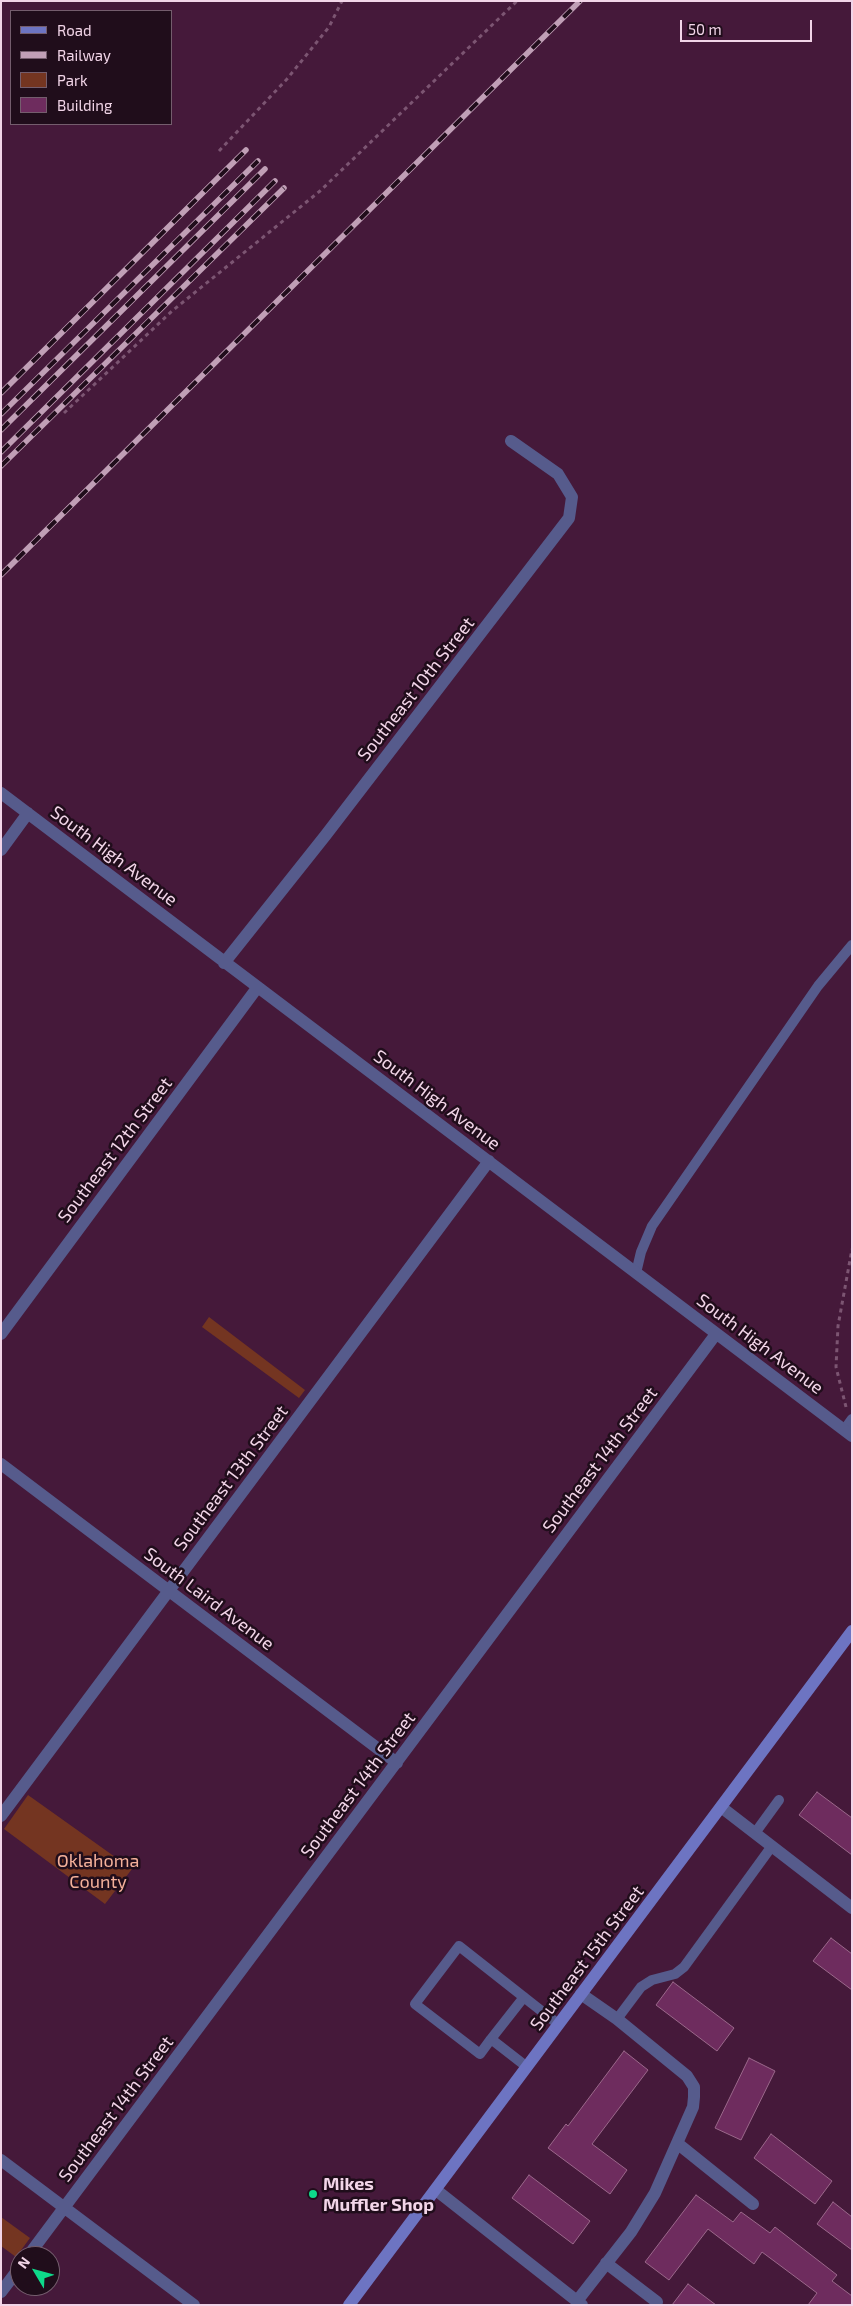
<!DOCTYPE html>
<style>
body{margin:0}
#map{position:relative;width:853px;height:2306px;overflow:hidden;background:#45193a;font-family:"Exo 2",sans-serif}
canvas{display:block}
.frame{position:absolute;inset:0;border:2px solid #f2d5e8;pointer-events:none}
.legend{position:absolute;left:10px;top:10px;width:162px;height:115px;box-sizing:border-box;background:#200d1b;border:1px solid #745d6d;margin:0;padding:6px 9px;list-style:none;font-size:15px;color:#f2d5e8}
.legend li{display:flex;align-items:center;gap:10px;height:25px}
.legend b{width:25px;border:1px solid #745d6d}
.north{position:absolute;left:10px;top:2246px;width:50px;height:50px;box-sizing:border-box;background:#200d1b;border:1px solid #745d6d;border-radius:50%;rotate:307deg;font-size:14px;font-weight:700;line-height:20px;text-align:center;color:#f2d5e8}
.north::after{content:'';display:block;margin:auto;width:18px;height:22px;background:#0ed98a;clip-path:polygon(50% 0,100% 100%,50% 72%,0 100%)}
.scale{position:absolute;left:680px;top:20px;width:132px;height:22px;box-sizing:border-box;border:2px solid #f2d5e8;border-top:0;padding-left:6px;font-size:15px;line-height:18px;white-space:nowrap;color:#f2d5e8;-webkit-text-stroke:4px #200d1b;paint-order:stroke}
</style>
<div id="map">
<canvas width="853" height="2306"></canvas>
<div class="frame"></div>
<ul class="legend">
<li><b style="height:6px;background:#6d74c2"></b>Road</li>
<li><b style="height:6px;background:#c09fb6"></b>Railway</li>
<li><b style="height:14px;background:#743521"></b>Park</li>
<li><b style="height:14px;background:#6e2c5e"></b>Building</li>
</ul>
<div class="north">N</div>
<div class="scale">50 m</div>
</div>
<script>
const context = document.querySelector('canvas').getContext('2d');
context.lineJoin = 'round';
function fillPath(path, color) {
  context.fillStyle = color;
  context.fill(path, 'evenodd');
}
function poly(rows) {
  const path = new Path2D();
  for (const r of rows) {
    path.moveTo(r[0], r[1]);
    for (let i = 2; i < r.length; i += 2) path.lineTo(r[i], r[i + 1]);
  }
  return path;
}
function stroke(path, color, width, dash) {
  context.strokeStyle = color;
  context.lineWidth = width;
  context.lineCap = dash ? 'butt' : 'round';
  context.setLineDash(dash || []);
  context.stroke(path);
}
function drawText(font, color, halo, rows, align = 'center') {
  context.font = font + ' "Exo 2",sans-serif';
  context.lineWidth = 5;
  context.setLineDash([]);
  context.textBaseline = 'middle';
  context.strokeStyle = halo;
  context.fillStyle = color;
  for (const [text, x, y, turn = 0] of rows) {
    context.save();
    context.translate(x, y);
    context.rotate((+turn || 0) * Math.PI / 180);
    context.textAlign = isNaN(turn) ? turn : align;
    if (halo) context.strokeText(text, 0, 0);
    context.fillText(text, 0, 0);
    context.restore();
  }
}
fillPath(poly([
 [209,1317,305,1390,299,1398,202,1327],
 [28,1795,132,1869,105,1904,4,1829],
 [1,2217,30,2238,16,2257,1,2246]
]), '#743521');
const building = poly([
 [817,1792,852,1818,852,1855,799,1815,817,1792],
 [831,1938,852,1954,852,1990,813,1961,831,1938],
 [673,1982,734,2028,717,2051,656,2005,673,1982],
 [624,2051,648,2070,592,2144,627,2170,610,2194,548,2148,566,2124,568,2126,624,2051],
 [749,2058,775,2071,741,2140,715,2128,749,2058],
 [771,2134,832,2181,815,2204,754,2158,771,2134],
 [529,2175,590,2221,573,2244,512,2198,529,2175],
 [696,2195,733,2222,741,2212,770,2233,775,2227,837,2275,832,2281,852,2296,852,2305,808,2305,817,2293,762,2252,754,2264,708,2229,669,2280,645,2262,696,2195],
 [833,2202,852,2217,852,2250,817,2224,833,2202],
 [688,2284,716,2305,672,2305,688,2284]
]);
fillPath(building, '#6e2c5e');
stroke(building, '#9b688b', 1);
stroke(poly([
 [219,151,287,79,329,27,342,1],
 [64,413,172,311,320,191,517,1],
 [846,1407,836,1367,838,1326,852,1249]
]), '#7c5572', 3, [4, 4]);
stroke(poly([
 [636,1273,641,1252,652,1226,818,986,852,945],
 [844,1430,852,1419],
 [755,1833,779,1800],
 [617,2019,641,1987,652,1980,675,1974,684,1967,772,1846],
 [491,2039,524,1997],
 [527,2067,491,2039,480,2054,415,2004,459,1946,558,2024]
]), '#565b8c', 10);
stroke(poly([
 [1,793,852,1436],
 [1,850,28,813],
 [224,963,325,836,569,518,572,497,558,474,511,441],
 [1,1334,257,988],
 [1,1464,397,1763],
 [721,1807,852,1908],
 [1,1816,489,1161],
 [677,2143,753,2204],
 [1,2160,194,2305],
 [436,2190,582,2305],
 [28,2256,716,1334],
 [606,2263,657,2302],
 [1,2292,20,2267],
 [577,2301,631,2232,655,2193,693,2107,694,2097,694,2087,687,2076,617,2019,581,1994]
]), '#565b8c', 12);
stroke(poly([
 [349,2305,852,1631]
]), '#6d74c2', 12);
const rail = poly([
 [1,393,246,150],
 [1,414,258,161],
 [1,430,265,169],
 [1,452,275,181],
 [1,466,284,188],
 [1,575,580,1]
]);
stroke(rail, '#c09fb6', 5.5);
stroke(rail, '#200d1b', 4, [11]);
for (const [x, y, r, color] of [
 [313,2194,5,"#0ed98a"]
]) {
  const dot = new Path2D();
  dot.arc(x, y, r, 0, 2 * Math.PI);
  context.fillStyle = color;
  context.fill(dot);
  stroke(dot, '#200d1b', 2);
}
drawText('18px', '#f2d5e8', '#200d1b', [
 ["Southeast 10th Street",416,689,-52],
 ["South High Avenue",114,856,37],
 ["South High Avenue",437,1100,37],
 ["Southeast 12th Street",115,1150,-53],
 ["South High Avenue",760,1344,37],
 ["Southeast 14th Street",600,1460,-53],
 ["Southeast 13th Street",231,1478,-53],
 ["South Laird Avenue",209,1599,37],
 ["Southeast 14th Street",358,1785,-53],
 ["Southeast 15th Street",587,1958,-53],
 ["Southeast 14th Street",116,2109,-53]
]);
drawText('18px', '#f4b09a', '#200d1b', [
 ["Oklahoma",98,1861],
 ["County",98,1882]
]);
drawText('bold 18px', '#f2d5e8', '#200d1b', [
 ["Mikes",323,2184],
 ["Muffler Shop",323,2205]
], 'left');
</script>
